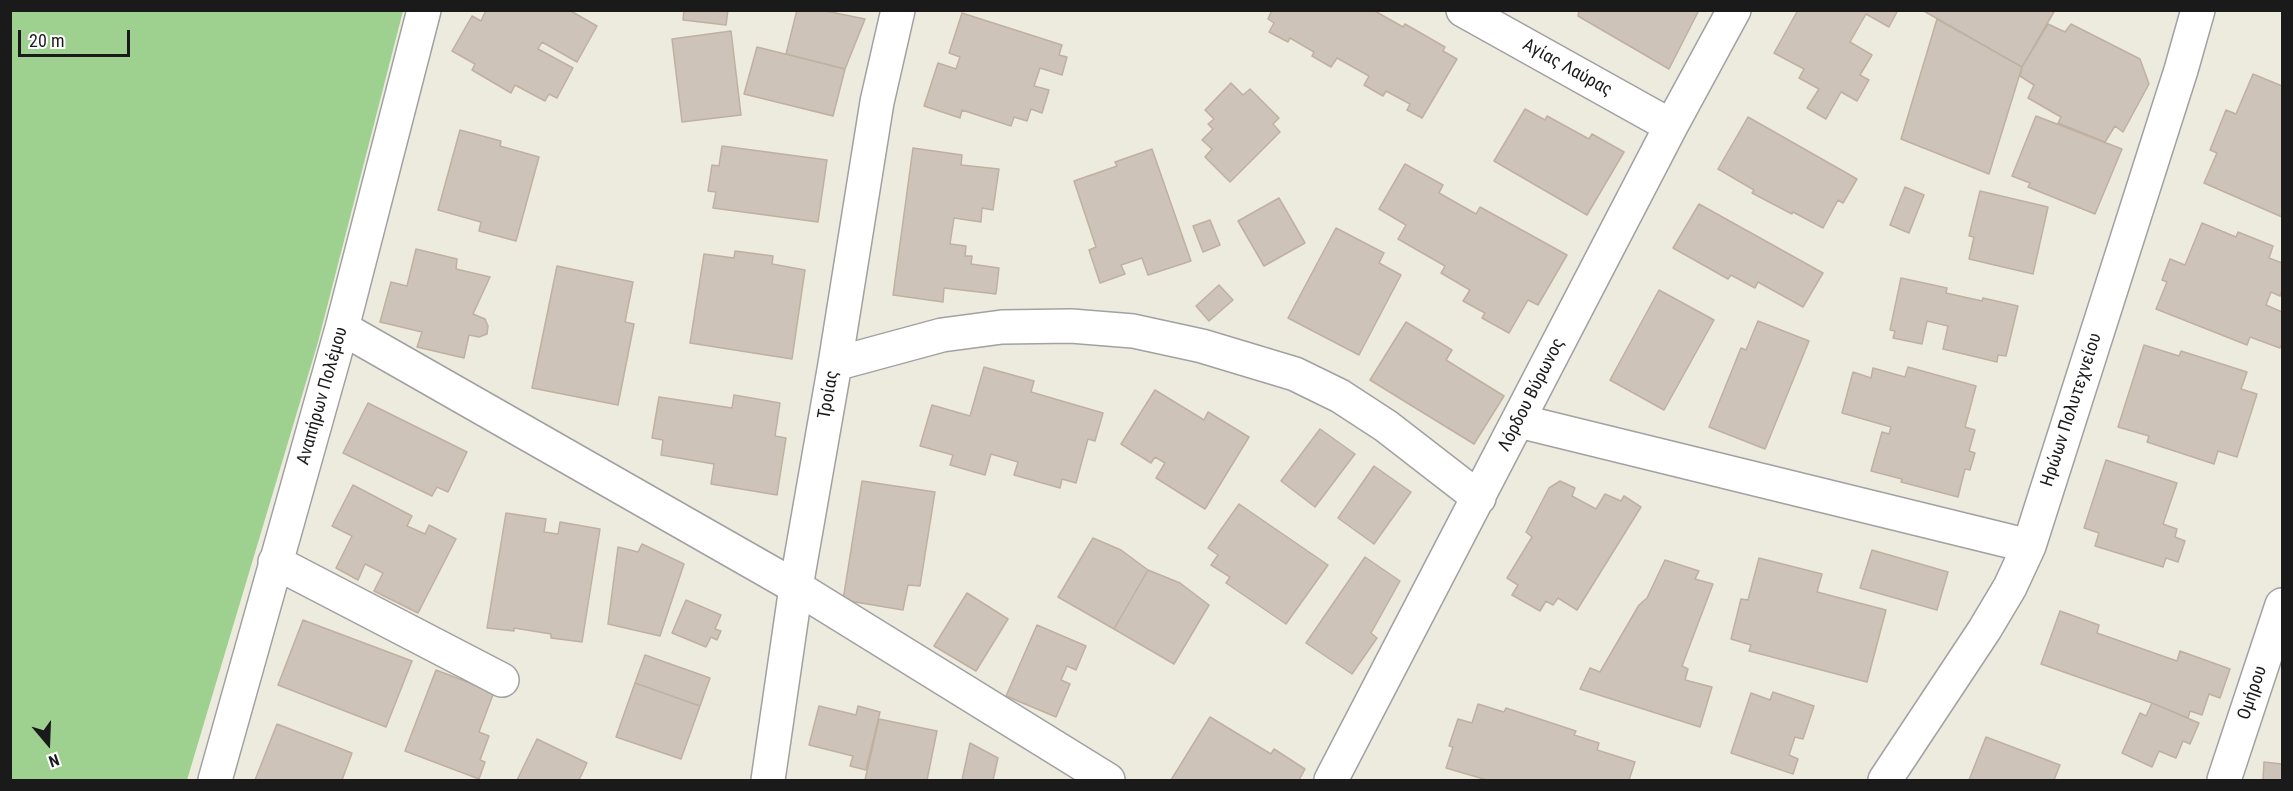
<!DOCTYPE html>
<meta charset="utf-8">
<style>
body{margin:0}
#map{position:relative;width:2293px;height:791px;overflow:hidden;background:#edeade;font-family:"Roboto Condensed",sans-serif}
canvas{display:block}
.frame{position:absolute;inset:0;border:12px solid #1a1a1a;pointer-events:none}
.north{position:absolute;left:18px;top:713px;width:60px;height:60px;-webkit-text-stroke:4px #fff;paint-order:stroke;rotate:161deg;font-size:16px;font-weight:700;line-height:24px;text-align:center;color:#1a1a1a}
.north::after{content:'';display:block;margin:auto;width:21px;height:27px;background:#1a1a1a;clip-path:polygon(50% 0,100% 100%,50% 72%,0 100%)}
.scale{position:absolute;left:18px;top:30px;width:112px;height:27px;box-sizing:border-box;border:3px solid #1a1a1a;border-top:0;padding-left:8px;font-size:18px;line-height:21px;white-space:nowrap;color:#1a1a1a;-webkit-text-stroke:4px #fff;paint-order:stroke}
</style>
<div id="map">
<canvas width="2293" height="791"></canvas>
<div class="frame"></div>
<div class="north">N</div>
<div class="scale">20 m</div>
</div>
<script>
const context = document.querySelector('canvas').getContext('2d');
context.lineJoin = 'round';
function fillPath(path, color) {
  context.fillStyle = color;
  context.fill(path, 'evenodd');
}
function poly(rows) {
  const path = new Path2D();
  for (const r of rows) {
    path.moveTo(r[0], r[1]);
    for (let i = 2; i < r.length; i += 2) path.lineTo(r[i], r[i + 1]);
  }
  return path;
}
function stroke(path, color, width, dash) {
  context.strokeStyle = color;
  context.lineWidth = width;
  context.lineCap = dash ? 'butt' : 'round';
  context.setLineDash(dash || []);
  context.stroke(path);
}
function drawText(font, color, halo, rows, align = 'center') {
  context.font = font + ' "Roboto Condensed",sans-serif';
  context.lineWidth = 6;
  context.setLineDash([]);
  context.textBaseline = 'middle';
  context.strokeStyle = halo;
  context.fillStyle = color;
  for (const [text, x, y, turn = 0] of rows) {
    context.save();
    context.translate(x, y);
    context.rotate((+turn || 0) * Math.PI / 180);
    context.textAlign = isNaN(turn) ? turn : align;
    if (halo) context.strokeText(text, 0, 0);
    context.fillText(text, 0, 0);
    context.restore();
  }
}
fillPath(poly([
 [10,11,403,11,318,342,187,780,11,780]
]), '#9ed18f');
const building = poly([
 [569,10,597,26,577,62,542,42,538,49,573,68,557,98,549,94,545,101,515,85,511,93,472,70,475,64,452,51,472,16,481,21,486,10,569,10],
 [684,10,728,10,726,25,683,20,684,10],
 [797,10,821,10,865,19,845,69,786,54,797,10],
 [1272,10,1373,10,1403,27,1405,24,1445,47,1443,51,1457,59,1422,118,1407,110,1410,104,1386,91,1383,96,1364,85,1369,76,1337,58,1331,67,1312,56,1314,52,1290,38,1288,42,1269,32,1274,23,1268,19,1272,10],
 [1579,10,1699,10,1669,69,1578,16,1579,10],
 [1798,10,1898,10,1889,27,1866,14,1850,42,1872,55,1860,75,1869,80,1857,101,1841,92,1826,119,1807,108,1819,89,1799,78,1804,69,1774,53,1798,10],
 [1922,10,2055,10,2022,67,1922,10],
 [962,13,1062,45,1059,55,1067,57,1062,75,1040,68,1034,86,1049,90,1042,113,1031,109,1027,121,1014,117,1011,126,962,110,960,118,924,106,938,63,956,69,960,57,949,53,962,13],
 [1937,19,2022,67,1989,174,1901,139,1937,19],
 [2048,24,2065,32,2071,24,2140,59,2149,84,2123,132,2115,126,2105,142,2058,123,2061,117,2028,98,2034,85,2020,76,2022,67,2048,24],
 [731,31,741,115,682,122,672,39,731,31],
 [757,47,845,69,833,116,744,94,757,47],
 [2253,74,2282,86,2282,217,2204,183,2217,153,2210,150,2226,110,2236,114,2253,74],
 [1231,83,1243,95,1250,89,1279,118,1273,124,1280,132,1230,182,1205,157,1212,149,1202,140,1213,129,1208,124,1214,119,1205,110,1231,83],
 [1525,109,1545,120,1547,116,1589,139,1592,134,1624,152,1587,215,1494,161,1525,109],
 [2036,116,2122,149,2095,214,2028,187,2030,183,2012,176,2036,116],
 [1748,117,1857,179,1843,203,1838,200,1823,228,1793,212,1792,214,1752,193,1754,190,1718,169,1748,117],
 [460,130,501,141,500,146,539,157,516,241,479,231,481,222,438,210,460,130],
 [722,146,827,160,818,222,713,208,716,192,708,191,712,165,719,166,722,146],
 [913,148,962,155,961,165,999,169,993,210,982,208,981,222,954,218,950,244,966,246,965,256,972,256,971,264,999,268,996,294,944,288,943,302,893,295,913,148],
 [1152,149,1191,261,1148,275,1142,258,1121,265,1125,274,1100,283,1089,250,1096,247,1074,181,1117,166,1115,162,1152,149],
 [1405,164,1443,185,1439,193,1476,214,1480,207,1567,255,1538,305,1528,300,1509,333,1482,318,1485,313,1463,301,1470,290,1441,273,1445,266,1398,239,1406,225,1379,209,1405,164],
 [1905,187,1924,195,1909,233,1890,225,1905,187],
 [1980,191,2048,207,2033,274,1969,259,1974,237,1969,236,1980,191],
 [1279,198,1305,243,1264,266,1238,221,1279,198],
 [1699,204,1823,273,1803,307,1758,282,1755,288,1731,275,1728,279,1673,248,1699,204],
 [1210,220,1220,245,1203,252,1193,226,1210,220],
 [2202,223,2236,237,2238,232,2273,246,2269,258,2282,263,2282,290,2280,296,2271,292,2266,305,2282,312,2282,343,2280,348,2250,337,2247,345,2156,309,2167,282,2162,280,2170,259,2185,265,2202,223],
 [1336,228,1384,253,1379,263,1401,275,1359,355,1288,318,1336,228],
 [416,249,457,259,456,269,490,277,473,314,485,319,488,326,487,334,479,337,469,335,464,358,417,347,422,332,380,322,391,282,407,286,416,249],
 [735,251,773,256,772,264,805,270,792,359,690,343,704,254,734,258,735,251],
 [557,266,633,282,625,322,634,324,618,405,532,388,557,266],
 [1901,278,1947,288,1946,293,1982,301,1983,298,2018,306,2006,356,1998,355,1997,362,1943,349,1948,326,1927,321,1922,344,1893,338,1895,331,1890,330,1901,278],
 [1219,285,1233,300,1209,321,1196,306,1219,285],
 [1659,290,1714,320,1664,410,1610,380,1659,290],
 [1758,321,1809,341,1765,449,1709,427,1741,348,1746,350,1758,321],
 [1406,322,1452,350,1446,360,1504,396,1474,444,1370,380,1406,322],
 [2144,345,2179,356,2181,351,2247,372,2241,389,2257,394,2237,457,2218,451,2214,464,2147,442,2149,436,2118,427,2144,345],
 [984,367,1034,381,1031,392,1103,413,1095,441,1088,439,1076,483,1062,479,1060,488,1014,475,1018,462,991,454,985,475,950,465,953,455,920,446,932,405,970,416,984,367],
 [1908,367,1976,386,1965,427,1975,430,1969,451,1975,453,1970,470,1965,469,1958,497,1901,482,1902,479,1871,471,1882,432,1889,434,1891,427,1842,413,1853,372,1871,378,1873,368,1905,377,1908,367],
 [1155,390,1204,420,1208,412,1249,437,1205,509,1156,478,1165,463,1155,457,1151,463,1121,444,1155,390],
 [734,395,780,403,775,436,786,438,777,495,711,484,714,464,661,455,663,440,652,438,659,397,732,408,734,395],
 [368,403,467,452,448,492,437,487,432,496,343,453,368,403],
 [1320,429,1355,454,1315,507,1281,481,1320,429],
 [2106,460,2177,483,2163,524,2177,529,2175,537,2185,541,2178,562,2166,558,2163,567,2095,546,2099,533,2084,528,2106,460],
 [1374,466,1411,492,1374,544,1338,518,1374,466],
 [862,481,935,492,920,586,908,585,903,610,843,600,862,481],
 [1560,481,1575,488,1572,496,1596,509,1605,494,1621,501,1624,496,1641,507,1577,610,1558,598,1553,605,1546,601,1540,611,1512,595,1518,585,1507,578,1532,537,1526,532,1549,488,1560,481],
 [353,485,412,516,407,526,425,534,429,525,456,539,418,613,374,591,383,573,365,564,358,580,336,568,352,536,332,526,353,485],
 [1239,504,1328,565,1286,624,1226,583,1230,577,1211,565,1218,555,1208,548,1239,504],
 [506,513,546,519,544,532,558,534,560,522,600,529,582,642,551,638,551,634,514,628,514,631,487,628,506,513],
 [1093,538,1121,550,1148,570,1114,629,1058,597,1093,538],
 [642,544,684,564,660,636,608,624,618,547,638,552,642,544],
 [1872,550,1948,572,1937,610,1860,588,1872,550],
 [1365,557,1400,581,1371,633,1377,638,1352,674,1306,643,1365,557],
 [1759,558,1822,574,1817,592,1886,610,1867,682,1749,651,1751,645,1731,639,1741,599,1748,600,1759,558],
 [1665,560,1699,571,1695,579,1713,584,1682,666,1688,669,1685,680,1712,687,1700,727,1580,689,1590,668,1600,672,1639,605,1647,598,1665,560],
 [1148,570,1180,583,1209,605,1174,664,1114,629,1148,570],
 [967,593,1008,619,976,671,934,646,967,593],
 [686,600,721,615,715,629,721,631,717,640,711,637,706,647,672,633,686,600],
 [2060,611,2099,625,2097,633,2177,661,2180,651,2230,669,2220,698,2209,694,2202,715,2190,711,2188,718,2152,703,2041,664,2060,611],
 [303,620,412,661,386,727,278,685,303,620],
 [1037,625,1086,646,1076,670,1067,666,1061,680,1070,684,1056,717,1006,696,1037,625],
 [645,655,710,678,700,706,635,683,645,655],
 [436,670,494,692,479,732,489,736,480,760,485,762,479,779,405,751,436,670],
 [635,683,700,706,681,759,616,737,635,683],
 [1773,692,1814,706,1803,739,1795,737,1789,755,1798,759,1793,774,1731,753,1751,693,1770,700,1773,692],
 [2152,703,2199,723,2190,744,2183,741,2176,758,2159,751,2152,767,2122,753,2140,713,2146,716,2152,703],
 [1478,704,1504,712,1506,708,1576,731,1574,735,1599,743,1597,750,1635,762,1629,780,1487,780,1446,768,1453,747,1449,746,1458,719,1472,723,1478,704],
 [819,706,856,715,858,706,880,712,866,770,850,766,853,756,809,745,819,706],
 [1210,717,1271,754,1274,749,1305,769,1299,780,1171,780,1210,717],
 [879,719,937,731,927,780,865,780,879,719],
 [277,724,352,753,342,780,255,780,277,724],
 [1986,737,2060,765,2054,780,1969,780,1986,737],
 [537,739,587,763,579,780,517,780,537,739],
 [970,743,998,758,993,780,962,780,970,743],
 [2264,762,2282,764,2282,780,2263,780,2264,762]
]);
fillPath(building, '#cdc3b8');
stroke(building, '#c0b0a0', 1.5);
const minor = poly([
 [1463,10,1671,126],
 [342,328,796,587,1108,780],
 [835,364,942,335,1002,327,1071,326,1133,331,1202,346,1295,374,1340,396,1386,426,1479,498],
 [1519,421,2029,546],
 [275,562,502,680],
 [215,780,342,328,424,10],
 [768,780,796,587,835,364,877,102,898,10],
 [1331,780,1671,126,1734,10],
 [1885,780,1985,629,2010,587,2029,546,2181,70,2198,10],
 [2224,780,2282,605]
]);
stroke(minor, '#a1a1a1', 36);
stroke(minor, '#fff', 33);
drawText('18px', '#1a1a1a', '#fff', [
 ["Αγίας Λαύρας",1567,68,29],
 ["Τροίας",829,395,-80],
 ["Λόρδου Βύρωνος",1532,395,-63],
 ["Αναπήρων Πολέμου",323,396,-74],
 ["Ηρώων Πολυτεχνείου",2072,410,-72],
 ["Ομήρου",2253,693,-71]
]);
</script>
